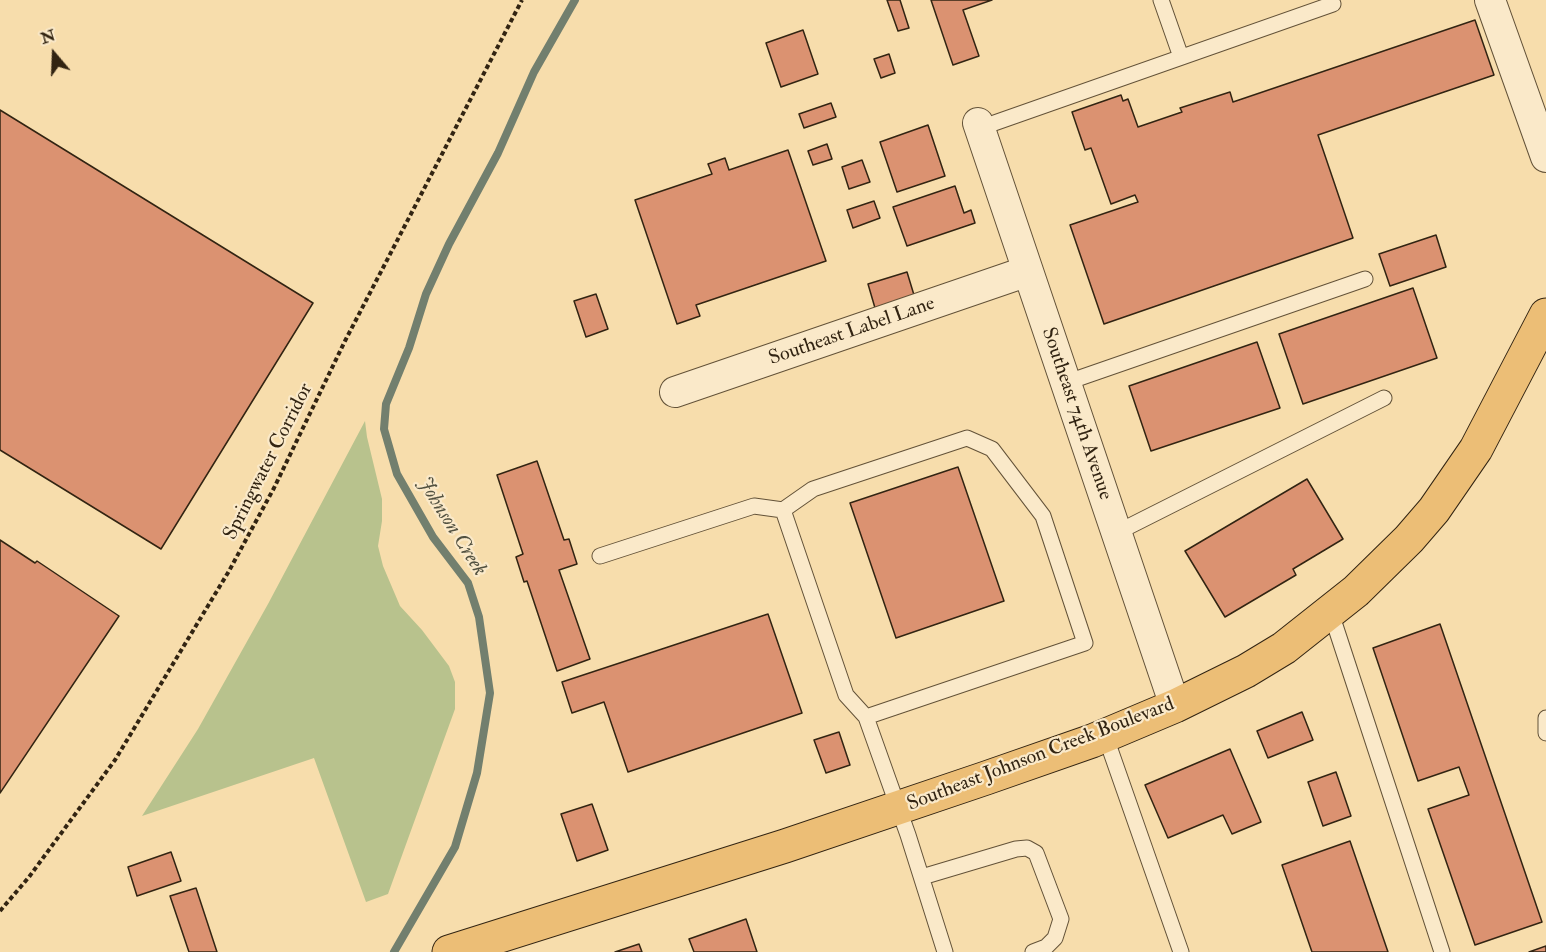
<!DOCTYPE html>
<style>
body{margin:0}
#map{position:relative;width:1546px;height:952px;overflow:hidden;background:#f7ddac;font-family:"IM FELL Double Pica",serif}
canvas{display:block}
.north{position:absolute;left:24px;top:24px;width:60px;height:60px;-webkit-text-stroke:4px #fae9c9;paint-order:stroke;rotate:341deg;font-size:16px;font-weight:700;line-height:24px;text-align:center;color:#322412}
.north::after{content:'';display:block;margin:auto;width:21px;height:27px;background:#322412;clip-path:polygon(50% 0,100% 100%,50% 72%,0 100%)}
</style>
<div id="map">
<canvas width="1546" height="952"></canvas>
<div class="north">N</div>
</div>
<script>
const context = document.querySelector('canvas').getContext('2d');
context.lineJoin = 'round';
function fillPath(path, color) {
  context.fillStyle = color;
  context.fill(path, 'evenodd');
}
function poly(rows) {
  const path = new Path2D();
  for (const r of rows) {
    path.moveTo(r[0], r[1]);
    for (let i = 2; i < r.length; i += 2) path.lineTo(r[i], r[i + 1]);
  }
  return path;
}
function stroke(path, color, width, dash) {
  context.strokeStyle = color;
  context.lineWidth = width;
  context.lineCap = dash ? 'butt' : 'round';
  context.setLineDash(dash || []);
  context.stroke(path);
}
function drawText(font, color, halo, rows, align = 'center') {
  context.font = font + ' "IM FELL Double Pica",serif';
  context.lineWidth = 4.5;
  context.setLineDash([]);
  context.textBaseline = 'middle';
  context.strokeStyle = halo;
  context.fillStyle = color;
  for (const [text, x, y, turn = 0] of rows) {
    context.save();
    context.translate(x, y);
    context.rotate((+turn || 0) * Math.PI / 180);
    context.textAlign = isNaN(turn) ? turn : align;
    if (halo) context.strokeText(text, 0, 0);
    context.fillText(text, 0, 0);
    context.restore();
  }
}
fillPath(poly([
 [365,421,367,437,382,499,382,521,378,546,383,566,400,606,422,630,449,666,455,682,455,709,388,894,366,902,314,758,142,816,198,729,268,604]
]), '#b8c28d');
stroke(poly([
 [394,952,455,847,477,773,490,693,479,617,468,583,433,537,397,474,384,429,386,404,409,348,426,294,449,244,498,153,534,72,575,0]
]), '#727f6e', 8);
const building = poly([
 [887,0,900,0,909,28,898,31,887,0],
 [931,0,992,0,963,10,979,56,953,65,931,0],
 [1475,20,1494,75,1318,135,1353,238,1104,324,1070,225,1138,202,1135,195,1111,204,1091,148,1085,150,1072,112,1121,95,1123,101,1128,99,1138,127,1182,112,1180,108,1230,92,1233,102,1475,20],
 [803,30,818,74,781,87,766,43,803,30],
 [889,54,895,73,881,78,874,59,889,54],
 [831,103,836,117,804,128,799,114,831,103],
 [0,110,313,303,161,549,0,450,0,110],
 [928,125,945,176,897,192,880,142,928,125],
 [827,144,832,159,813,165,808,151,827,144],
 [788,150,826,261,696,305,700,316,677,324,635,200,712,174,708,164,725,158,729,170,788,150],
 [862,160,870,182,849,189,842,167,862,160],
 [955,186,964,213,971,210,975,223,907,246,893,207,955,186],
 [874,201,880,218,853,228,847,210,874,201],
 [1436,235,1446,267,1390,286,1379,254,1436,235],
 [907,272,914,295,875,308,868,284,907,272],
 [1413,288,1437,358,1303,404,1279,334,1413,288],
 [596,294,608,329,586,337,574,301,596,294],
 [1257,342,1280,408,1151,451,1129,386,1257,342],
 [537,461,564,540,569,539,577,564,559,570,590,659,557,671,527,581,524,582,516,557,523,554,497,475,537,461],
 [958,467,1004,601,896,638,850,503,958,467],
 [1307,479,1343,539,1293,569,1296,575,1225,617,1185,551,1307,479],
 [0,540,35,563,37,561,119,616,0,793,0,540],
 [768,614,802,713,628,772,604,702,572,713,562,682,768,614],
 [1440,624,1542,922,1475,945,1428,809,1469,795,1459,767,1418,781,1373,648,1440,624],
 [1302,712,1313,740,1268,758,1257,731,1302,712],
 [839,732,850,765,826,773,814,740,839,732],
 [1230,749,1261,822,1232,834,1223,815,1168,838,1145,785,1230,749],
 [1336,772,1351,816,1323,826,1308,782,1336,772],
 [592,804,608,850,577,861,561,814,592,804],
 [1350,841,1388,952,1312,952,1282,865,1350,841],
 [171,852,181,881,137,896,128,867,171,852],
 [196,888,217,952,189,952,170,896,196,888],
 [746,919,757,952,694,952,689,939,746,919],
 [639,944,642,952,615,952,639,944],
 [1546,946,1546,952,1529,952,1546,946]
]);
fillPath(building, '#db9271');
stroke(building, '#322412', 1.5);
const service = poly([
 [1161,0,1181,57],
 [980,128,1333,4],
 [1065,383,1365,279],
 [783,510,846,695,866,717,908,835,945,952],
 [1116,533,1384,398],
 [600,556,754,506,783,510,813,489,967,438,992,449,1043,516,1085,643,866,717],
 [1331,613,1442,952],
 [1546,718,1546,733],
 [1105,735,1181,952],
 [922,877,1016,849,1027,848,1036,853,1061,919,1055,938,1046,947,1033,952]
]);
const minor = poly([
 [1490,0,1546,157],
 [978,123,1175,706],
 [675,392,1028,271]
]);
const primary = poly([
 [449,952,785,846,986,778,1092,741,1175,706,1246,671,1284,648,1356,591,1409,539,1434,510,1476,449,1546,315]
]);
stroke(service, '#635238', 17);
stroke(minor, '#635238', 32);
stroke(primary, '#322412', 35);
stroke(poly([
 [0,911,29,877,115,760,229,571,274,488,345,341,522,0]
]), '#322412', 4, [4.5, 3]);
stroke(service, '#fae9c9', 15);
stroke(minor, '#fae9c9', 30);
stroke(primary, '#ecbe76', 33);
drawText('20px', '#322412', '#fae9c9', [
 ["Southeast Label Lane",852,332,-19],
 ["Southeast 74th Avenue",1076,414,71],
 ["Springwater Corridor",269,462,-63],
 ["Southeast Johnson Creek Boulevard",1041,755,-21]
]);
drawText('italic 21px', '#525140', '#fae9c9', [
 ["Johnson Creek",451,527,58]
]);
</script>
